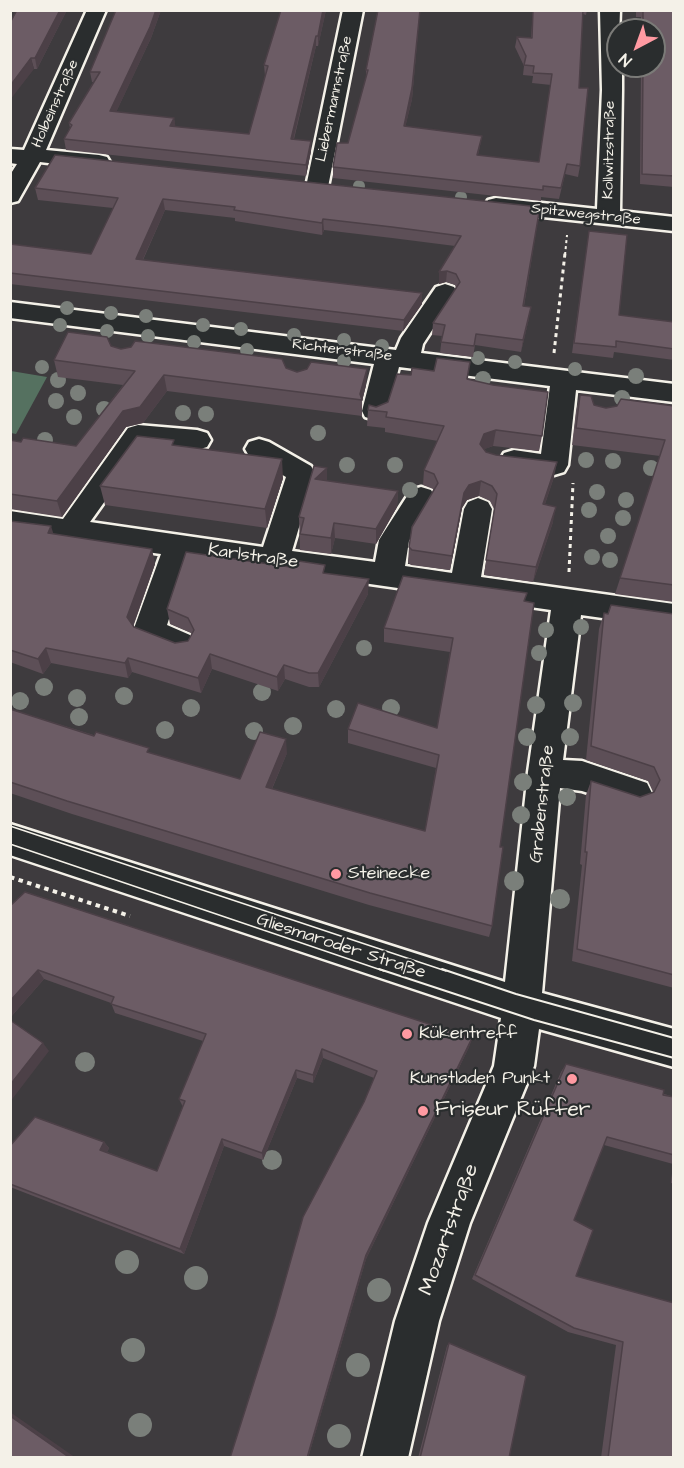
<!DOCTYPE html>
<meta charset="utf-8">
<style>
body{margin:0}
#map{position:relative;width:684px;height:1468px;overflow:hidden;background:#3e3b3e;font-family:"Architects Daughter",sans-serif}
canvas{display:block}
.frame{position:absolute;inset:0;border:12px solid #f4f1e8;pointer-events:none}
.north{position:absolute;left:606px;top:18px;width:60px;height:60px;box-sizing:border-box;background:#2a2d2e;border:2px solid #7b7b78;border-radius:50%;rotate:221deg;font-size:16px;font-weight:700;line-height:24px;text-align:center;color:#f4f1e8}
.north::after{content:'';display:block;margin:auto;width:21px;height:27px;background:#ff9aa2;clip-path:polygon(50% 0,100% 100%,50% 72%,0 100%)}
</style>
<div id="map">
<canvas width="684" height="1468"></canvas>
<div class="frame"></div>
<div class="north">N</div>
</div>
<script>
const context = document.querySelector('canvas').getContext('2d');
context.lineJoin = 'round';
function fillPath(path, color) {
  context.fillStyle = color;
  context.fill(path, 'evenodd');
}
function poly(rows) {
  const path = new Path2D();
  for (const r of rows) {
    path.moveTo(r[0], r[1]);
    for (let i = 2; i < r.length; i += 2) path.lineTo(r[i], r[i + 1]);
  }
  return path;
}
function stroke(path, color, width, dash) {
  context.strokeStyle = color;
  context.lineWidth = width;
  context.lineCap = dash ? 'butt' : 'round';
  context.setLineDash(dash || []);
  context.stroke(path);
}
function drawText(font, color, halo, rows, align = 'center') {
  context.font = font + ' "Architects Daughter",sans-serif';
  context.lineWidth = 4.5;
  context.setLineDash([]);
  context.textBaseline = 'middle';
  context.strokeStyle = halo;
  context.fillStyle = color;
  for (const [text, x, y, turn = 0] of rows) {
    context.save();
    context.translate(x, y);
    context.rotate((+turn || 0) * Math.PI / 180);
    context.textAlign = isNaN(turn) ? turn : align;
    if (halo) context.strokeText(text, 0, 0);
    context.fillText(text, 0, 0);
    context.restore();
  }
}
fillPath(poly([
 [11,371,47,377,16,434,11,433]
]), '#557160');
const minor = poly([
 [87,10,106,10,46,150,99,155,107,157,110,162,107,167,99,169,40,162,18,201,10,203,10,175,17,164,10,163,10,149,24,150,87,10],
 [343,10,363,10,328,187,325,192,317,194,309,192,306,187,343,10],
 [600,10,620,10,618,66,622,66,622,90,620,211,674,217,674,231,496,212,488,210,485,205,488,200,496,198,597,209,602,90,600,10],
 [445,284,454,287,457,292,423,344,421,353,674,384,674,402,576,390,568,465,564,472,554,475,514,470,504,467,500,460,504,453,514,450,541,454,550,386,399,367,388,411,385,417,375,420,365,417,362,411,374,364,10,318,10,302,396,350,401,338,436,287,445,284],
 [138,425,197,430,207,433,211,440,207,447,197,450,145,445,90,522,263,547,286,477,249,456,245,449,249,442,259,439,269,442,311,466,315,473,292,551,375,562,379,540,384,532,411,490,421,487,431,490,435,497,409,541,405,566,452,573,464,509,468,502,478,498,488,502,492,509,481,577,674,604,674,628,581,615,563,760,582,761,647,783,652,793,647,803,635,808,582,791,560,788,542,993,674,1029,674,1067,539,1029,534,1066,470,1223,439,1321,408,1458,362,1458,395,1321,428,1223,494,1066,501,1018,10,855,10,824,505,982,528,772,551,610,189,558,167,625,190,635,195,644,190,653,179,656,138,640,133,631,161,554,10,533,10,511,63,519,128,428,138,425]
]);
stroke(minor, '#f4f1e8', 5);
stroke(poly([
 [565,255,567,235]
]), '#f4f1e8', 2, [3, 3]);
stroke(poly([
 [554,353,565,253],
 [569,572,573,483]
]), '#f4f1e8', 3, [4, 4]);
stroke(poly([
 [10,877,130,916]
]), '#f4f1e8', 4, [4.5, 4.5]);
fillPath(minor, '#2a2d2e');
stroke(poly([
 [10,826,446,971],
 [10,844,384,971]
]), '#f4f1e8', 1.5);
stroke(poly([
 [379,969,534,1020,674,1058],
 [442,969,516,994,674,1038]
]), '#f4f1e8', 2);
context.fillStyle = '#7a7f7a';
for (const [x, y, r] of [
 [359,186,6],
 [461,197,6],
 [67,308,7],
 [111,313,7],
 [146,316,7],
 [60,325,7],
 [203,325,7],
 [241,329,7],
 [107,331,7],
 [294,335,7],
 [148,336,7],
 [344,340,7],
 [194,342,7],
 [382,346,7],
 [247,350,7],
 [478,358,7],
 [344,361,7],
 [515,362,7],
 [42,367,7],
 [575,369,7],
 [636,376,8],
 [483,379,8],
 [58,380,8],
 [78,393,8],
 [622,398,8],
 [56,401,8],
 [104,409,8],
 [183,413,8],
 [206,414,8],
 [74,417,8],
 [318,433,8],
 [45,440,8],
 [586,460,8],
 [613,461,8],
 [347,465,8],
 [395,465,8],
 [651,468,8],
 [410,490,8],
 [597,492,8],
 [626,500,8],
 [589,510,8],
 [623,518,8],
 [608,536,8],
 [592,557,8],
 [610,560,8],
 [581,627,8],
 [546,630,8],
 [364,648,8],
 [539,653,8],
 [44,687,9],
 [262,692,9],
 [124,696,9],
 [77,698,9],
 [20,701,9],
 [573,703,9],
 [536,705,9],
 [191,708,9],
 [391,708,9],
 [336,709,9],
 [79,717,9],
 [293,726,9],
 [165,730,9],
 [254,731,9],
 [527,737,9],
 [570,737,9],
 [523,782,9],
 [567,797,9],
 [521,815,9],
 [514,881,10],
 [560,899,10],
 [85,1062,10],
 [272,1160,10],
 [127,1262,12],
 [196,1278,12],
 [379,1290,12],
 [133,1350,12],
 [358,1365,12],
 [140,1425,12],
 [339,1436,12]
]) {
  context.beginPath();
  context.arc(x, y, r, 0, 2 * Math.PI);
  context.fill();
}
fillPath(poly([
 [17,10,67,10,37,69,34,69],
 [116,10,161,10,151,38,116,112,174,118,175,127,249,134,265,76,264,65,281,10,326,10,318,46,316,46,294,139,311,151,306,176,66,150,64,139,70,128,69,123,94,82,92,82,90,72],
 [533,10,587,10,586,15,583,14,579,88,580,166,578,177,565,174,559,199,541,197,541,201,333,178,333,167,348,143,366,79,366,70,419,21,412,99,405,127,482,136,478,155,539,162,551,85,532,83,533,76,523,75,524,66,515,47,517,37,531,38],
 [636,10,674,10,674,187,640,184,641,66,654,66,654,30,641,30,641,17,636,17],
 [35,188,540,207,524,306,529,318,521,352,475,345,473,357,440,353,442,336,432,335,433,323,456,288,455,285,446,282,439,284,455,246,392,238,324,230,322,235,235,221,235,218,165,210,143,260,422,304,403,331,10,284,10,244,91,254,113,208,38,200],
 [589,231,619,315,674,322,674,360,614,352,613,358,572,353],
 [111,346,121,349,286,368,297,372,366,385,362,401,362,416,167,391,143,423,126,427,62,517,10,509,10,440,21,442,76,446,123,385,58,377,54,360],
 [411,375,468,380,542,436,539,451,493,446,484,449,486,452,554,477,545,504,553,522,533,582,484,575,494,509,490,501,479,496,467,500,462,508,450,570,411,565,408,562,409,547,434,491,433,489,423,485,424,470,438,441,385,432,385,428,367,426,368,410,388,402],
 [580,395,594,405,606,408,674,406,674,602,615,594,660,456,572,445,576,411],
 [175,446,283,478,267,528,105,505,100,486],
 [327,468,327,481,398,491,397,507,376,544,335,538,331,554,300,550,299,517],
 [10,521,155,564,133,627,175,643,188,641,192,635,191,633,170,624,167,609,325,573,368,594,319,687,309,687,285,679,278,691,212,669,201,693,132,672,128,678,51,663,43,674,10,662],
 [525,601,492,926,489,937,369,905,72,814,10,793,10,709,151,753,240,779,287,753,272,789,425,831,436,768,348,743,348,729,437,728,450,652,384,642,384,628],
 [604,613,674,614,674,988,572,961,582,865,580,864,586,795,591,781,640,797,653,792,648,781,586,760,599,629],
 [10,906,472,1038,469,1047,366,1259,308,1458,230,1458,364,1102,374,1078,323,1058,313,1083,297,1078,263,1160,224,1146,184,1254,10,1187,10,1146,104,1142,109,1148,107,1152,157,1171,183,1107,179,1099,203,1041,115,1013,111,1003,44,979,10,1018],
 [566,1064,674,1097,674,1184,671,1183,673,1164,604,1145,574,1220,576,1276,674,1303,674,1458,601,1458,616,1345,568,1332,472,1279,561,1072],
 [449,1343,509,1458,418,1458,447,1346]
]), '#5d4f57');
fillPath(poly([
 [60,10,67,10,37,69,35,58],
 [156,10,161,10,151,38,112,121,110,111],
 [323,10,326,10,318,46,318,36],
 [419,21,412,99,403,137,404,126],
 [316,36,316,46,291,149,291,139],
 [31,58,34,69,10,100,10,86],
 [174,118,176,129,170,126],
 [311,141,311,151,306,176,306,165],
 [163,199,165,210,138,270,136,259],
 [323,219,324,230,322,235,322,223],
 [447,271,446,282,439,284,439,272],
 [422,293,422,304,403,331,404,320],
 [531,307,529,318,521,352,523,340],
 [367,369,366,385,362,401,360,394],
 [164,375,167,391,143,423,126,427,62,517,57,501,123,411],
 [496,430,493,446,482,450,480,444,484,434],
 [282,459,283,478,267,528,265,509],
 [557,462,554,477,540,519,543,504],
 [327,468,327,484,315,479],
 [481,481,479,496,467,500,462,508,450,570,452,556,464,493,469,485],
 [398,491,397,507,376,544,376,529],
 [556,507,553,522,533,582,536,567],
 [334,523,335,538,331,554,331,538],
 [51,526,56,542,48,533],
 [152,549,155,564,131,632,127,617],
 [369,579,368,594,319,687,318,673],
 [46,648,51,663,43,674,38,659],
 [210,654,212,669,201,693,198,678],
 [128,658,132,672,128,678,125,663],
 [284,665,285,679,278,691,277,677],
 [286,739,287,753,267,800,266,787],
 [38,970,44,979,10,1018,10,1001],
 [472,1038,469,1047,366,1259,308,1458,307,1458,366,1255],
 [43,1043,49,1051,10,1102,10,1085],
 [322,1049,323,1058,313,1083,313,1075],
 [296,1070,297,1078,263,1160,262,1153],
 [222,1139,224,1146,184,1254,180,1249],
 [104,1142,109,1148,105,1156,100,1150],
 [10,1412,76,1458,70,1458,10,1416]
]), '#4c4047');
const building = poly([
 [17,10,60,10,35,58,31,58,10,86,10,23,17,10],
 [116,10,156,10,150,27,110,111,174,118,170,126,249,134,268,66,264,65,281,10,323,10,318,36,316,36,291,139,311,141,306,165,64,139,72,125,69,123,100,72,90,72,116,10],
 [378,10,420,10,412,88,404,126,482,136,477,155,539,162,552,74,533,73,534,66,524,65,526,56,517,37,532,38,533,10,583,10,579,88,588,88,580,166,567,164,561,188,543,186,543,190,333,167,337,143,348,143,368,70,366,70,378,10],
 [643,10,674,10,674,176,642,174,643,66,654,66,654,30,643,30,643,10],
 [55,155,540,207,523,306,531,307,523,340,476,334,474,346,441,342,445,325,433,323,460,282,456,274,447,271,439,272,461,236,392,227,323,219,322,223,234,210,235,207,163,199,136,259,422,293,404,320,10,273,10,244,91,254,118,198,35,188,55,155],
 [589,231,627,235,619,315,674,322,674,349,616,341,616,347,574,343,589,231],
 [68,332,107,337,111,346,121,349,131,347,135,341,282,359,286,368,297,372,307,369,311,362,367,369,360,394,362,400,164,375,140,407,123,411,57,501,10,494,10,440,21,442,23,438,76,446,135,371,54,360,68,332],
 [437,358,470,362,467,379,493,385,548,392,542,436,496,430,484,434,480,444,486,452,496,455,557,462,543,504,556,507,536,567,486,560,497,494,492,486,481,481,469,485,464,493,452,556,412,550,409,547,412,527,438,483,434,474,424,470,444,426,386,417,387,412,368,410,369,405,376,407,388,402,397,374,411,375,412,368,434,371,437,358],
 [580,395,591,396,594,405,606,408,617,406,621,399,674,406,674,585,620,578,665,440,576,428,580,395],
 [137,436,174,440,172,445,282,459,265,509,100,486,137,436],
 [314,466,327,468,315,479,398,491,376,529,334,523,331,538,300,534,304,518,299,517,314,466],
 [10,521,51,526,48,533,152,549,127,617,134,627,175,643,188,641,194,630,188,618,167,609,186,552,290,567,292,560,325,565,323,573,369,579,318,673,309,673,284,665,277,677,210,654,198,678,128,658,125,663,46,648,38,659,10,650,10,521],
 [403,576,527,593,524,601,534,603,500,847,503,847,492,926,370,893,67,801,10,782,10,709,94,736,96,732,149,748,147,752,240,779,260,732,286,739,266,787,425,831,439,755,348,729,358,703,437,728,453,638,384,628,403,576],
 [611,605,674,614,674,975,577,949,587,852,585,852,591,781,640,797,654,792,660,780,654,767,591,746,604,613,608,614,611,605],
 [25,892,472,1038,366,1255,307,1458,230,1458,275,1316,303,1217,364,1102,377,1071,322,1049,313,1075,296,1070,262,1153,222,1139,180,1249,10,1184,10,1146,35,1117,104,1142,100,1150,157,1171,185,1101,179,1099,206,1034,111,1004,114,997,38,970,10,1001,10,906,25,892],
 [10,1020,43,1043,10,1085,10,1020],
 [566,1064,664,1090,663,1095,674,1097,674,1155,607,1137,574,1220,593,1230,576,1276,674,1303,674,1458,608,1458,623,1342,574,1328,475,1275,566,1064],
 [449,1343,526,1376,509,1458,420,1458,449,1343],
 [10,1416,70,1458,10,1458,10,1416]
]);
fillPath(building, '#6c5c65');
stroke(building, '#4c4047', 1.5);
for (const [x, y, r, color] of [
 [336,874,6,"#ff9aa2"],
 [407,1034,6,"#ff9aa2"],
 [572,1079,6,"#ff9aa2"],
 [423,1111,6,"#ff9aa2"]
]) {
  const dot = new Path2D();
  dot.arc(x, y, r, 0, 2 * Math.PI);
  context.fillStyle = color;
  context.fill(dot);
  stroke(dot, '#2a2d2e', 2);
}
drawText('15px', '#f4f1e8', '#2a2d2e', [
 ["Liebermannstraße",335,99,-78],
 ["Holbeinstraße",56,104,-66],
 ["Kollwitzstraße",610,150,-89],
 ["Spitzwegstraße",586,215,6],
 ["Richterstraße",342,351,7]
]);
drawText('18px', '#f4f1e8', '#2a2d2e', [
 ["Karlstraße",253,557,8],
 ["Grabenstraße",543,804,-84],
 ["Gliesmaroder Straße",341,947,18]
]);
drawText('18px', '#f4f1e8', '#2a2d2e', [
 ["Steinecke",348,874],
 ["Kükentreff",419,1034],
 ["Kunstladen Punkt .",560,1079,"right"]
], 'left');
drawText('21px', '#f4f1e8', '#2a2d2e', [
 ["Friseur Rüffer",435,1111]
], 'left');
drawText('21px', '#f4f1e8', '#2a2d2e', [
 ["Mozartstraße",450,1230,-70]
]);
</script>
